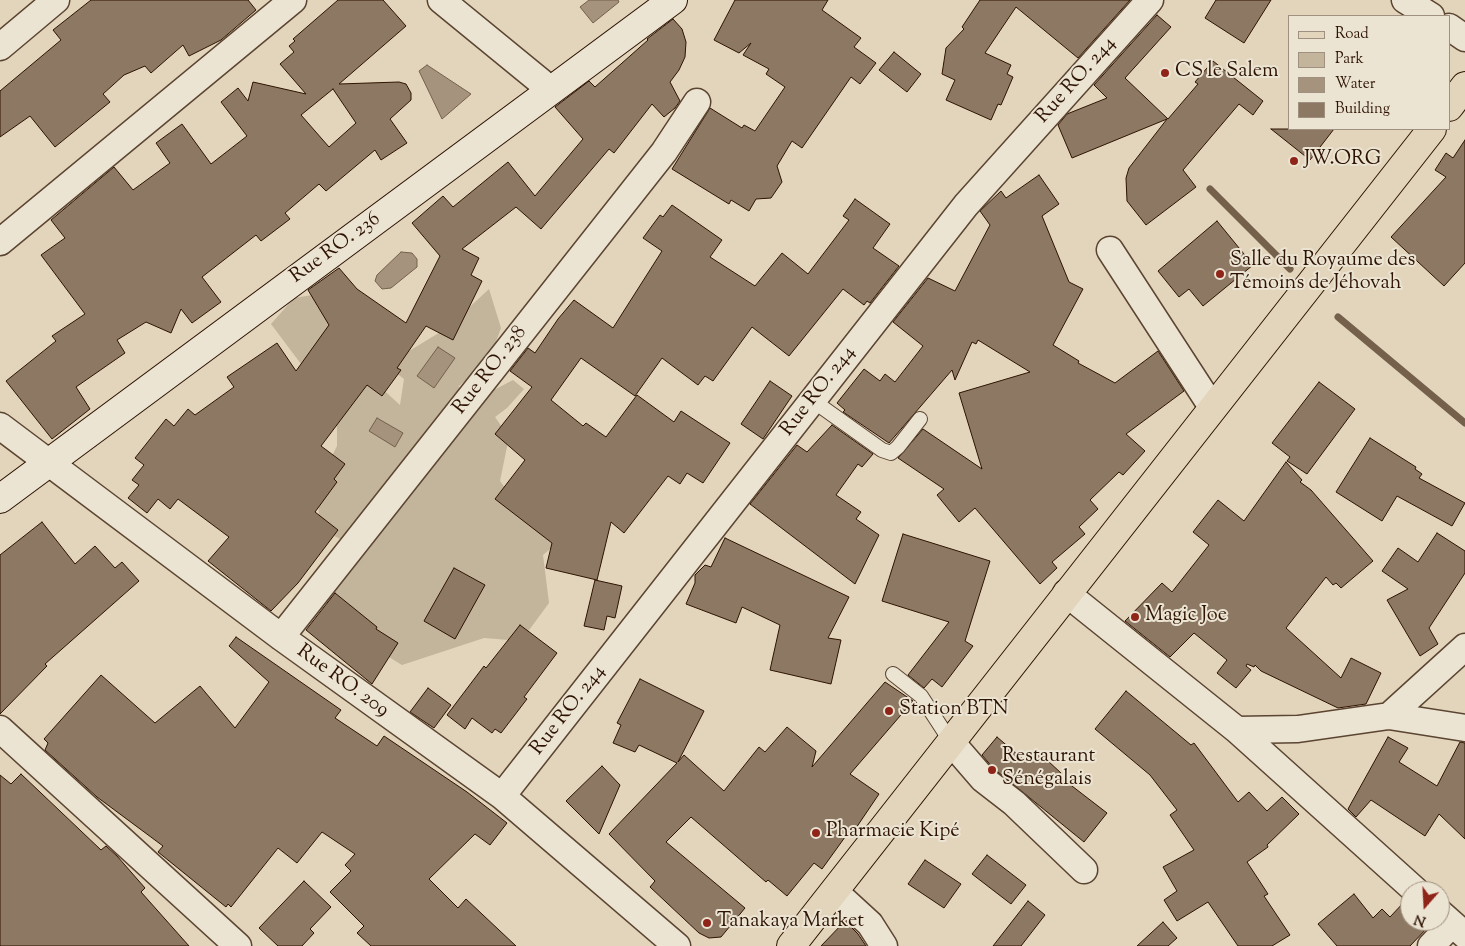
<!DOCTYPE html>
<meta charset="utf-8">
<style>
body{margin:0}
#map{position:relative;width:1465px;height:946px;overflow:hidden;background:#e2d5bc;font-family:"Sorts Mill Goudy",serif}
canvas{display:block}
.legend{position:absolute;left:1288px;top:15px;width:162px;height:115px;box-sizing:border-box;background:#ece4d3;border:1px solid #a0907f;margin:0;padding:6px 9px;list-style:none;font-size:15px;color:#2e1302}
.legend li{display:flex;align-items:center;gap:10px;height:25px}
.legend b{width:25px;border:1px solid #a0907f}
.north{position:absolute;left:1400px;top:881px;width:50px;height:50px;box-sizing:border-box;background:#ece4d3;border:1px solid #a0907f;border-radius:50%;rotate:199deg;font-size:14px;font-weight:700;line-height:20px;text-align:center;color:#2e1302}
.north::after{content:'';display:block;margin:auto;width:18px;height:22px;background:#8f2418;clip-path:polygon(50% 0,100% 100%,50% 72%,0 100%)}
</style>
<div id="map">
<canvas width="1465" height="946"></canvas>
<ul class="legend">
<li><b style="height:6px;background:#e2d5bc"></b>Road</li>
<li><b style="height:14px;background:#c3b49c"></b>Park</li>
<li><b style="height:14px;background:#a5937d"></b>Water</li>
<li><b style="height:14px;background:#8c7863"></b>Building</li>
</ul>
<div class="north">N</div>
</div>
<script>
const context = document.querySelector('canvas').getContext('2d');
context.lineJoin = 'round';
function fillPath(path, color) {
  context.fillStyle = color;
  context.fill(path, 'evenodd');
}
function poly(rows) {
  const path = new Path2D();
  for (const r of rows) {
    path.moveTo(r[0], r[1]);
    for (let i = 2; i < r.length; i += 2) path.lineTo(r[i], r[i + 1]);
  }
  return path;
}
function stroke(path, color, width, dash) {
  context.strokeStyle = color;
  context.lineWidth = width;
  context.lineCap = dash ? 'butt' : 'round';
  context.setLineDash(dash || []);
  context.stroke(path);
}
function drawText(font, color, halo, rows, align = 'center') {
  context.font = font + ' "Sorts Mill Goudy",serif';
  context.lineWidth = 4;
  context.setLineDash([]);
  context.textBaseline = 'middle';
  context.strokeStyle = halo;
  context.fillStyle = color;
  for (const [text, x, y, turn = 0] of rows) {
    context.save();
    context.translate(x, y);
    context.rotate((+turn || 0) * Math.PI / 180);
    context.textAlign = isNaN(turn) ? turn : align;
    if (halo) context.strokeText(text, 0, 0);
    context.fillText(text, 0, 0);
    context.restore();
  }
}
fillPath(poly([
 [489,289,501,328,490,358,458,387,492,391,513,380,524,389,507,408,495,417,509,437,500,481,516,503,569,533,543,555,549,603,521,641,484,638,402,665,379,651,350,627,322,597,344,541,319,528,318,484,337,446,337,412,271,324,294,298,344,290,376,383,400,405,404,379,386,365,447,328]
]), '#c3b49c');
const water = poly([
 [589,0,618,0,619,2,593,23,580,7,589,0],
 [427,65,471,94,442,119,419,71,427,65],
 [401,252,412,253,417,259,417,267,391,288,382,289,375,281,377,275,401,252],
 [438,347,455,358,434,388,417,376,438,347],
 [377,418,403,433,395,447,369,431,377,418]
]);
fillPath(water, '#a5937d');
stroke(water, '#75604c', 1);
stroke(poly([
 [1210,189,1290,269],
 [1338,317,1465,423]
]), '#75604c', 7);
const building = poly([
 [91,0,248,0,256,10,221,40,189,56,183,45,151,73,145,66,124,75,103,94,110,102,55,147,30,116,0,137,0,91,61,40,53,30,91,0],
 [338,0,383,0,406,26,339,84,399,82,406,84,411,93,411,100,390,119,407,143,381,160,375,150,326,191,319,184,285,213,290,219,261,241,256,235,202,277,221,302,192,323,181,309,171,333,146,322,117,340,125,353,76,387,90,409,52,439,6,381,56,341,52,336,85,314,41,255,65,238,51,220,114,167,133,190,170,163,156,143,182,124,211,164,247,136,221,102,238,88,248,101,253,82,306,94,280,64,294,52,289,46,295,41,293,39,338,0],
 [333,89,356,123,329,147,301,115,333,89],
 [735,0,828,0,822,10,861,38,854,47,876,63,860,84,851,77,802,148,792,141,777,166,782,182,771,198,756,199,749,211,731,200,729,204,672,169,710,108,742,128,744,125,755,131,785,87,766,74,769,69,743,55,751,43,739,53,714,40,735,0],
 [980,0,1130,0,1078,58,1016,7,985,53,1011,65,1007,74,1013,77,1001,105,998,104,991,120,946,100,955,80,942,74,946,48,964,29,962,27,980,0],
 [1216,0,1271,0,1244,43,1205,18,1216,0],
 [1157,15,1171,27,1125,78,1168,119,1198,84,1195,82,1213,61,1263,101,1253,115,1239,104,1183,170,1196,187,1146,225,1127,201,1126,178,1129,168,1167,119,1072,158,1058,125,1067,114,1107,98,1094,85,1157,15],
 [673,19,682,29,686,42,685,57,679,70,670,82,680,101,675,108,664,117,652,104,614,153,609,149,541,229,516,207,462,249,479,258,471,275,482,281,453,340,426,326,397,368,401,370,382,396,367,385,321,446,345,464,334,479,337,482,315,512,338,530,298,583,271,611,208,561,229,537,178,499,170,509,158,499,147,513,128,498,139,485,132,480,144,465,135,458,166,419,174,426,188,409,195,415,234,387,227,377,277,343,296,371,329,325,308,290,339,268,357,289,406,323,440,256,412,223,443,196,453,207,508,162,535,196,583,139,555,107,589,81,595,87,648,40,647,39,673,19],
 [894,52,921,74,907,92,879,70,894,52],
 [1271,129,1334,129,1310,160,1271,129],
 [1465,140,1465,263,1444,286,1391,237,1446,177,1435,170,1446,153,1453,158,1465,140],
 [1039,175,1059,204,1042,216,1069,282,1083,289,1053,345,1079,361,1078,363,1115,383,1158,351,1184,391,1126,434,1145,451,1123,475,1119,472,1090,500,1098,509,1079,527,1085,534,1052,562,1057,568,1040,584,975,508,959,522,937,495,944,489,898,458,923,429,982,469,959,393,1030,372,978,340,976,344,972,342,955,380,952,370,889,443,843,412,845,410,837,403,864,369,880,381,885,374,895,382,923,346,893,322,928,278,955,291,990,225,980,211,1001,191,1006,198,1039,175],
 [855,199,890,224,873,248,899,266,870,303,867,301,864,305,843,289,789,356,752,327,713,381,705,376,698,385,662,358,635,396,581,358,551,400,583,426,586,423,606,437,637,395,674,422,681,411,730,443,703,483,687,473,680,484,668,476,624,533,611,522,597,580,546,568,552,543,495,499,525,460,495,434,532,387,510,371,528,348,535,353,558,319,574,300,613,328,662,251,643,238,660,215,663,217,672,205,722,240,710,257,755,286,782,253,808,274,849,220,843,216,855,199],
 [1217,221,1253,265,1203,306,1189,289,1179,297,1158,271,1217,221],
 [770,381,792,396,763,439,741,424,770,381],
 [1319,382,1355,409,1307,474,1287,461,1290,457,1272,443,1319,382],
 [832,425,873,454,862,467,858,464,836,495,861,512,856,519,879,535,855,584,750,504,797,445,807,452,832,425],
 [1370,438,1416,467,1415,469,1422,474,1419,478,1465,503,1452,526,1397,496,1382,521,1336,492,1370,438],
 [1286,462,1302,480,1300,482,1311,490,1373,561,1341,588,1336,583,1333,585,1326,577,1286,628,1341,678,1351,658,1381,673,1366,704,1338,708,1261,671,1255,665,1254,667,1247,664,1246,666,1251,670,1236,688,1217,673,1227,660,1194,633,1170,657,1125,621,1162,583,1172,592,1209,545,1193,532,1218,500,1244,521,1286,462],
 [42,522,75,564,95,546,115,568,122,562,139,581,45,664,47,666,0,714,0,555,42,522],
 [1437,533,1465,551,1465,573,1429,628,1438,644,1420,656,1387,600,1408,589,1382,571,1398,548,1418,562,1437,533],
 [903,534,990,561,965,641,973,646,942,687,932,679,924,688,908,675,949,622,882,601,903,534],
 [725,538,849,597,828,638,841,640,831,684,770,670,780,625,742,607,736,623,686,604,695,583,695,575,705,565,711,567,725,538],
 [454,568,485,585,455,639,424,621,454,568],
 [595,580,622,586,615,618,607,616,604,630,584,626,595,580],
 [335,593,377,627,376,629,398,643,372,684,306,630,335,593],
 [520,625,557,653,524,697,527,699,501,733,495,729,492,733,472,718,465,729,447,715,484,666,486,668,520,625],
 [236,637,341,710,335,718,377,746,384,736,467,792,507,823,490,845,475,834,429,879,458,908,466,899,516,946,371,946,357,933,364,926,330,892,351,871,345,865,355,854,322,832,297,863,278,848,231,907,228,904,226,907,158,852,163,846,97,797,45,750,48,743,44,739,101,675,155,723,200,686,235,728,269,682,229,646,236,637],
 [640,679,704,711,678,762,684,755,724,791,759,747,765,752,787,727,816,751,812,767,885,682,913,701,850,774,879,794,856,828,853,826,822,869,814,863,787,896,768,880,766,882,691,817,666,842,745,908,721,937,709,938,699,933,650,887,655,881,609,834,677,763,639,745,635,752,613,743,621,725,617,723,640,679],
 [428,688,451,705,434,728,410,712,428,688],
 [1126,691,1191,745,1194,743,1238,802,1249,792,1267,811,1282,797,1299,814,1267,845,1268,847,1247,862,1268,894,1264,896,1290,935,1272,946,1238,946,1208,902,1177,921,1164,900,1177,891,1163,867,1194,850,1170,815,1177,810,1150,775,1095,729,1126,691],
 [997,737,1025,761,1035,749,1061,773,1059,776,1107,813,1084,842,993,768,982,755,997,737],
 [1388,737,1408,748,1399,762,1437,786,1460,742,1465,743,1465,839,1439,814,1425,836,1371,800,1356,817,1348,809,1388,737],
 [602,766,620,785,599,834,566,801,602,766],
 [21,774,101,850,106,846,117,856,145,888,141,892,189,946,0,946,0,775,11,784,21,774],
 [987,855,1026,885,1011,904,972,874,987,855],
 [925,860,961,884,944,908,908,884,925,860],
 [304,881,331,907,310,929,314,933,302,946,278,946,259,928,304,881],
 [1354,894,1373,918,1382,909,1390,917,1405,901,1410,904,1410,921,1428,921,1430,925,1410,946,1337,946,1318,924,1354,894],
 [1028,901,1045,915,1021,946,993,946,1028,901],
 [845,921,858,934,866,946,821,946,845,921],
 [1163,922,1177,938,1168,946,1137,946,1163,922]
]);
fillPath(building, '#8c7863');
stroke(building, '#2e1302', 1);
const lane = poly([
 [812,400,882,450,891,453,898,447,920,419],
 [893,674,921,696,951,742]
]);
const street = poly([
 [441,0,551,90],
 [1405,0,1431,16],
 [1449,27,1465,38],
 [0,47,56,0],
 [0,242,293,0],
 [1110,250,1212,407],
 [0,426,281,637,502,796,677,946],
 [1066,593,1237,730,1416,891],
 [281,637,664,152,697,102],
 [1389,716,1465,647],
 [0,729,238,946],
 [1237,730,1298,729,1389,716,1465,728],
 [951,742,983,779,1014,803,1084,870],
 [502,796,966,205,1150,0],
 [834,891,870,924,884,946],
 [1440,913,1465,935],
 [1431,946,1452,924]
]);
const secondary = poly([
 [0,499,673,0]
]);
const primary = poly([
 [1449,107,1465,86],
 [791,946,1432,129]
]);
stroke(lane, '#5b4430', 16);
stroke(street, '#5b4430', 29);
stroke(secondary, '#2e1302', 30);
stroke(primary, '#2e1302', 30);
stroke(lane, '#ece4d3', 14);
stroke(street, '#ece4d3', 26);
stroke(secondary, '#ece4d3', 28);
stroke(primary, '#e2d5bc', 28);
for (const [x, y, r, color] of [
 [1165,73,5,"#8f2418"],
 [1294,161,5,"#8f2418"],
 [1220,274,5,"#8f2418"],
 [1135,617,5,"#8f2418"],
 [889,711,5,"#8f2418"],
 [992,770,5,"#8f2418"],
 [816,833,5,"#8f2418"],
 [707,923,5,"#8f2418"]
]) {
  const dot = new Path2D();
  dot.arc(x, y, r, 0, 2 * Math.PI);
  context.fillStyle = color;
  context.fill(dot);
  stroke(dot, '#ece4d3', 2);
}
drawText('20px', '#2e1302', '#ece4d3', [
 ["CS le Salem",1175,73],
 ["JW.ORG",1304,161],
 ["Salle du Royaume des",1230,262],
 ["Témoins de Jéhovah",1230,285],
 ["Magic Joe",1145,617],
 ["Station BTN",899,711],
 ["Restaurant",1002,758],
 ["Sénégalais",1002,781],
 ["Pharmacie Kipé",826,833],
 ["Tanakaya Market",717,923]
], 'left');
drawText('20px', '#2e1302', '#ece4d3', [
 ["Rue RO. 244",1077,81,-48],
 ["Rue RO. 236",336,249,-36],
 ["Rue RO. 238",491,371,-52],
 ["Rue RO. 244",819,392,-52],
 ["Rue RO. 209",342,682,36],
 ["Rue RO. 244",569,711,-52]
]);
</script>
